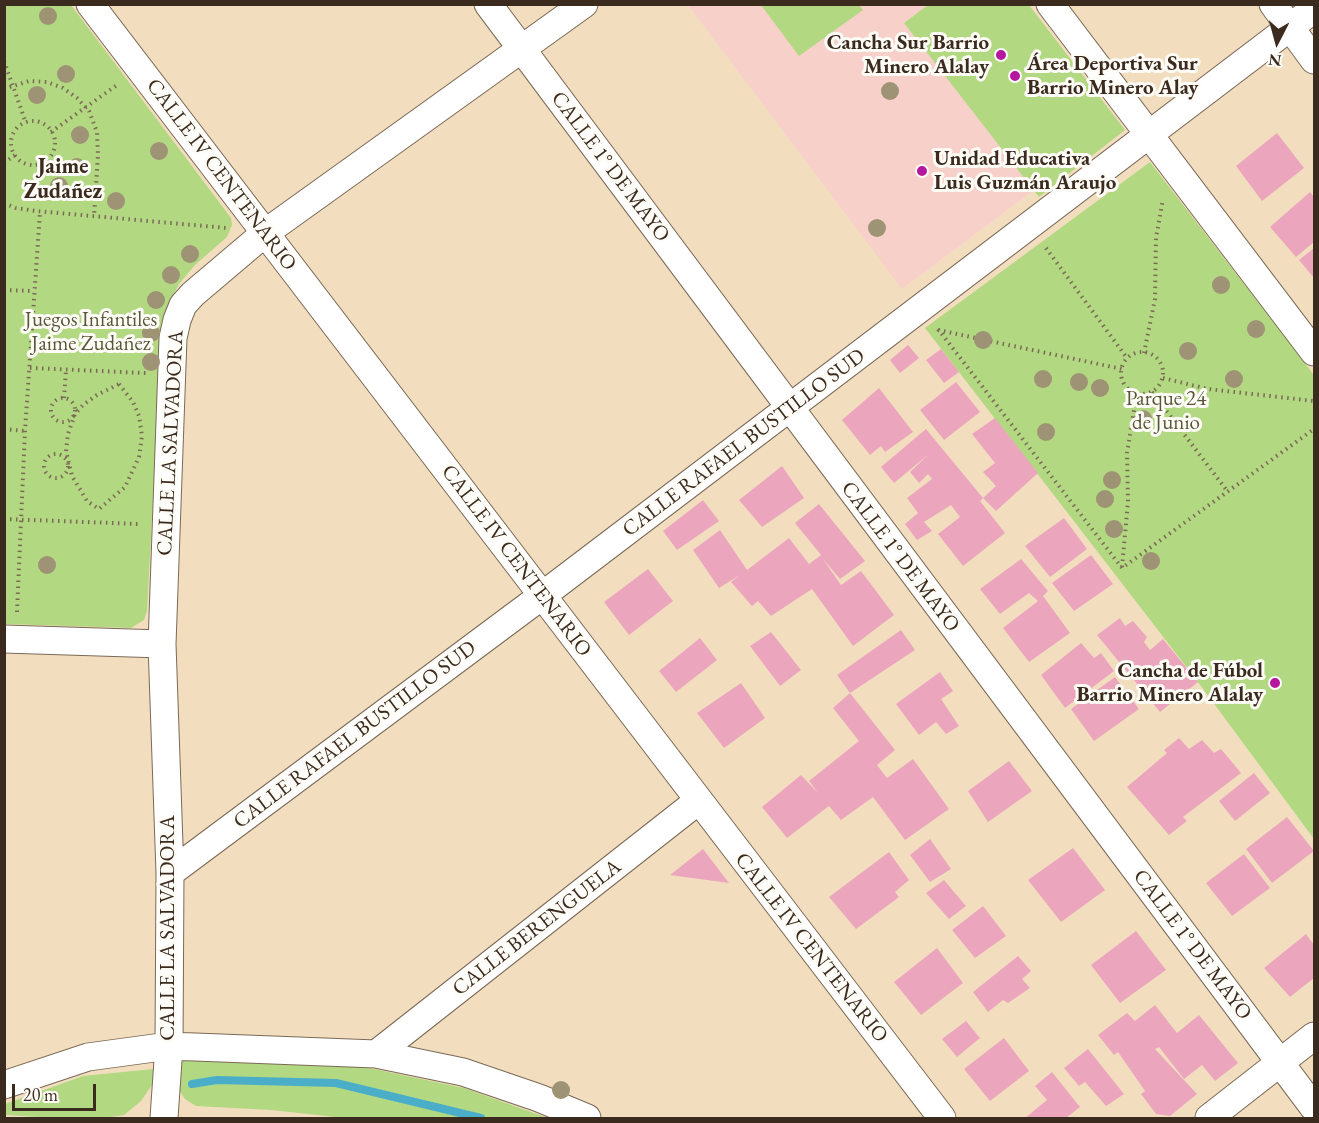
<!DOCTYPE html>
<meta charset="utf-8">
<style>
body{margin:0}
#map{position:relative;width:1319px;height:1123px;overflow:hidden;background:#f2debf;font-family:"EB Garamond",serif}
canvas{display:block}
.frame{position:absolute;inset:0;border:6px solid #3b2a1e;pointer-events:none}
.north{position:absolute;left:1247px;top:12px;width:60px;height:60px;-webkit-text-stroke:4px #fdfcf7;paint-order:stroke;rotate:186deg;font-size:16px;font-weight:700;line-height:24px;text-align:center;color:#3b2a1e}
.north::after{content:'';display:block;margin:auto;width:21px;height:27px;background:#3b2a1e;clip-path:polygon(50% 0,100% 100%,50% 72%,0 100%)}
.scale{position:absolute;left:12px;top:1084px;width:84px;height:27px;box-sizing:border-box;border:3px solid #3b2a1e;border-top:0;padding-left:8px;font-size:18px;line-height:21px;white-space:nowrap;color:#3b2a1e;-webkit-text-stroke:4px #fdfcf7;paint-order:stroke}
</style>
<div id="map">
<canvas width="1319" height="1123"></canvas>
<div class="frame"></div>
<div class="north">N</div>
<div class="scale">20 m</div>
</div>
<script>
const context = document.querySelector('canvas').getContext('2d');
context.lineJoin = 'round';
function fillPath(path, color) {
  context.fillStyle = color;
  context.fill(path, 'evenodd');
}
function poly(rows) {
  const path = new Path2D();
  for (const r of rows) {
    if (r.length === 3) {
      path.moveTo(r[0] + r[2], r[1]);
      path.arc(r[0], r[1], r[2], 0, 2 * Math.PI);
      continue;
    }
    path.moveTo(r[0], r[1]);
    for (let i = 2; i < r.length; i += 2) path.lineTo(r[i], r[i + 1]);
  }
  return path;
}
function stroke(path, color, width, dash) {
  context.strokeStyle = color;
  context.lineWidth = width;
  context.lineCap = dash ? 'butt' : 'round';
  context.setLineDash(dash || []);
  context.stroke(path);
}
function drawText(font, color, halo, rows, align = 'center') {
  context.font = font + ' "EB Garamond",serif';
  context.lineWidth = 6;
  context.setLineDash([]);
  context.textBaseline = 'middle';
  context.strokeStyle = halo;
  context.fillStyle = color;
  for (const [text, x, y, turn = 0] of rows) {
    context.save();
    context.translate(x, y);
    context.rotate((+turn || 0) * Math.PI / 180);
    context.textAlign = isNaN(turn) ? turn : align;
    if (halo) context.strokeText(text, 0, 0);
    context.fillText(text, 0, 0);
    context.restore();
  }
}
fillPath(poly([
 [688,5,928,5,904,23,1034,190,902,289]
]), '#f7d0c9');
fillPath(poly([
 [5,5,71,5,231,218,232,225,227,237,195,265,179,284,171,300,161,347,147,611,144,620,131,628,5,624],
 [761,5,859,5,863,10,799,56],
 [928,5,1029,5,1125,130,1039,197,904,23],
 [1150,162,1314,375,1314,839,1198,682,925,328],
 [180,1058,360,1066,464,1088,548,1118,344,1118,271,1110,196,1106,185,1099,179,1090],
 [153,1069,152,1085,141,1101,124,1115,105,1118,53,1118,5,1115,5,1104,83,1076]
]), '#b2d882');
stroke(poly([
 [192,1084,217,1080,336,1083,481,1118]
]), '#4aaec9', 8);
fillPath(poly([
 [1277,133,1304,168,1262,201,1236,166],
 [1310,192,1314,197,1314,242,1296,257,1270,227],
 [1314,248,1314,278,1299,260],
 [908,345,919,358,900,373,890,360],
 [941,349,959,372,944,383,926,360],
 [956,382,980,412,944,440,920,410],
 [879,388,913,432,885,452,881,446,870,455,842,420],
 [995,418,1038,473,996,511,983,498,996,486,983,472,995,463,972,434],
 [926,429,983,498,980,501,1005,533,963,566,938,534,960,517,951,505,924,522,932,531,917,540,905,524,918,513,907,498,932,479,928,474,919,483,910,472,929,454,894,483,881,467],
 [782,466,804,498,762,527,739,500],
 [703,500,719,521,677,550,663,531],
 [819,504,865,561,840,579,823,559,841,585,861,571,894,615,853,646,812,589,771,616,758,601,752,606,731,582,740,575,719,588,693,550,720,530,747,570,789,538,809,564,821,555,795,523],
 [1064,518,1087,549,1050,577,1025,546],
 [1091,555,1113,584,1074,611,1052,583],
 [1021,559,1048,591,1043,596,1070,633,1029,662,1003,628,1038,601,1029,593,1000,614,980,589],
 [648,569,673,601,629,635,604,602],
 [1120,618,1125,626,1133,621,1147,637,1144,642,1150,650,1163,639,1198,682,1160,712,1097,635],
 [901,630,915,650,850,693,837,675],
 [771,632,801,670,780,686,750,646],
 [700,638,717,660,676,692,659,671],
 [1081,643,1094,658,1101,653,1114,671,1065,708,1041,675],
 [940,672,953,691,941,699,959,726,946,734,936,722,919,735,896,704],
 [1115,677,1139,709,1094,741,1071,709],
 [741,683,765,718,724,748,697,713],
 [850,693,895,750,877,765,887,778,913,759,949,809,905,840,873,797,841,820,829,806,787,838,762,807,801,775,818,793,809,781,859,741,833,708],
 [1179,738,1189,749,1202,740,1214,753,1221,749,1241,773,1183,817,1187,821,1169,835,1127,787,1167,753,1164,750],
 [1009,761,1032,791,988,822,968,791],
 [1254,773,1270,793,1235,821,1219,801],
 [1287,817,1314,851,1272,883,1246,849],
 [930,839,951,869,930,882,910,855],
 [1073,848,1105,890,1061,922,1028,880],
 [703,849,729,883,670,875],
 [889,852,909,880,895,892,899,897,856,929,829,897],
 [1244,854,1270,888,1232,916,1206,883],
 [944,880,966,906,949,919,926,893],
 [983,906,1006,936,975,958,952,930],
 [1136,931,1166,970,1120,1003,1091,965],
 [1306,934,1314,945,1314,978,1290,997,1264,968],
 [937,948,963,983,921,1015,894,982],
 [1018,956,1031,971,1022,979,1030,988,1008,1003,1003,1000,988,1012,973,992],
 [1155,1005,1177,1033,1199,1015,1238,1063,1215,1081,1202,1065,1184,1079,1159,1047,1155,1049,1197,1094,1170,1116,1156,1114,1141,1094,1145,1091,1118,1052,1114,1055,1098,1035,1127,1013,1135,1021],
 [966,1021,980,1038,957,1057,942,1039],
 [1004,1038,1029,1071,990,1101,964,1069],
 [1088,1049,1124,1094,1106,1106,1085,1082,1079,1086,1064,1068],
 [1052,1072,1080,1107,1066,1118,1025,1118,1047,1100,1035,1086]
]), '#eba6bd');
const minor = poly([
 [90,4,942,1118],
 [488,4,1314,1108],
 [1050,4,1314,352],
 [1273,4,1314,60],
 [4,639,162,644],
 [170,873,543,595,1314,9],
 [376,1054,698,801],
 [4,1085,88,1057,169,1046,376,1054,463,1072,539,1098,587,1118],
 [164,1118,169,1046,170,873,162,644,173,338,177,320,183,305,193,294,265,233,584,4],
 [1209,1118,1314,1036]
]);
stroke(minor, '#7b6956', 29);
stroke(poly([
 [4,61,26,123],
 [4,89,29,81,47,82,63,88,77,98,89,111,97,132,98,155,94,217],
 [33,143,22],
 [51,132,117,85],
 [4,163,15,155],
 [4,203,16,208,36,211,227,228],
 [1046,248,1127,358],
 [4,290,33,291],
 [938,329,1122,568,1314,429],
 [938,330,1122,369],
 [1142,373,21],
 [1144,353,1155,299,1156,238,1163,199],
 [30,368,146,373],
 [1163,378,1208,389,1314,401],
 [119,384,133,402,139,416,142,436,139,457,125,487,99,509,87,501,72,476,66,451,68,434,75,414,83,405,97,395,119,384],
 [1152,392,1228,492],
 [63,410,12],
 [64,398,66,370],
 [4,429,25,431],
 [56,466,12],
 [4,519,139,524],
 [1122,567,1128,502,1127,453,1137,393],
 [17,612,25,431,40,212]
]), '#7b6956', 4, [1.5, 4.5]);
stroke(minor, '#fff', 27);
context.fillStyle = '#9e9374';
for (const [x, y] of [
 [48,16],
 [66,74],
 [890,91],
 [37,95],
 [80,135],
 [159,151],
 [77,167],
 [59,186],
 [35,192],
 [116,201],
 [877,228],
 [190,254],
 [171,275],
 [1221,285],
 [156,300],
 [1256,329],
 [151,333],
 [983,340],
 [1188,351],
 [151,362],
 [1043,379],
 [1234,379],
 [1079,382],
 [1100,388],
 [1143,419],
 [1046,432],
 [1112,480],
 [1105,499],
 [1114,529],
 [1151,561],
 [47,565],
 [561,1090]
]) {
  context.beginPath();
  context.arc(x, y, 9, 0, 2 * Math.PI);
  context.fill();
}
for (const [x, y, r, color] of [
 [1001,55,6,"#b5179e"],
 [1015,76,6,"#b5179e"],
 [922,171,6,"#b5179e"],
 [1275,683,6,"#b5179e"]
]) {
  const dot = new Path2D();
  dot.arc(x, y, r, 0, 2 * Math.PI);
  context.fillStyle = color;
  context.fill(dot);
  stroke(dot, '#fdfcf7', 2);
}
drawText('bold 21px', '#3b2a1e', '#fdfcf7', [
 ["Cancha Sur Barrio",989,43],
 ["Minero Alalay",989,67],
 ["Área Deportiva Sur",1027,64,"left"],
 ["Barrio Minero Alay",1027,88,"left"],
 ["Unidad Educativa",934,159,"left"],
 ["Luis Guzmán Araujo",934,183,"left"],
 ["Cancha de Fúbol",1263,671],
 ["Barrio Minero Alalay",1263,695]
], 'right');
drawText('21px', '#3b2a1e', '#fdfcf7', [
 ["CALLE 1° DE MAYO",610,167,53],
 ["CALLE IV CENTENARIO",221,175,53],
 ["CALLE LA SALVADORA",171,443,-87],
 ["CALLE RAFAEL BUSTILLO SUD",744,443,-37],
 ["CALLE 1° DE MAYO",900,557,53],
 ["CALLE IV CENTENARIO",516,561,53],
 ["CALLE RAFAEL BUSTILLO SUD",355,735,-37],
 ["CALLE LA SALVADORA",168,928,-90],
 ["CALLE BERENGUELA",537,928,-38],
 ["CALLE 1° DE MAYO",1192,945,53],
 ["CALLE IV CENTENARIO",811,948,52]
]);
drawText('21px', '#595637', '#fdfcf7', [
 ["Juegos Infantiles",91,320],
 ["Jaime Zudañez",91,344],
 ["Parque 24",1166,399],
 ["de Junio",1166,423]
]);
drawText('bold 22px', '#3b2a1e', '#fdfcf7', [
 ["Jaime",63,167],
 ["Zudañez",63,192]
]);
</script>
